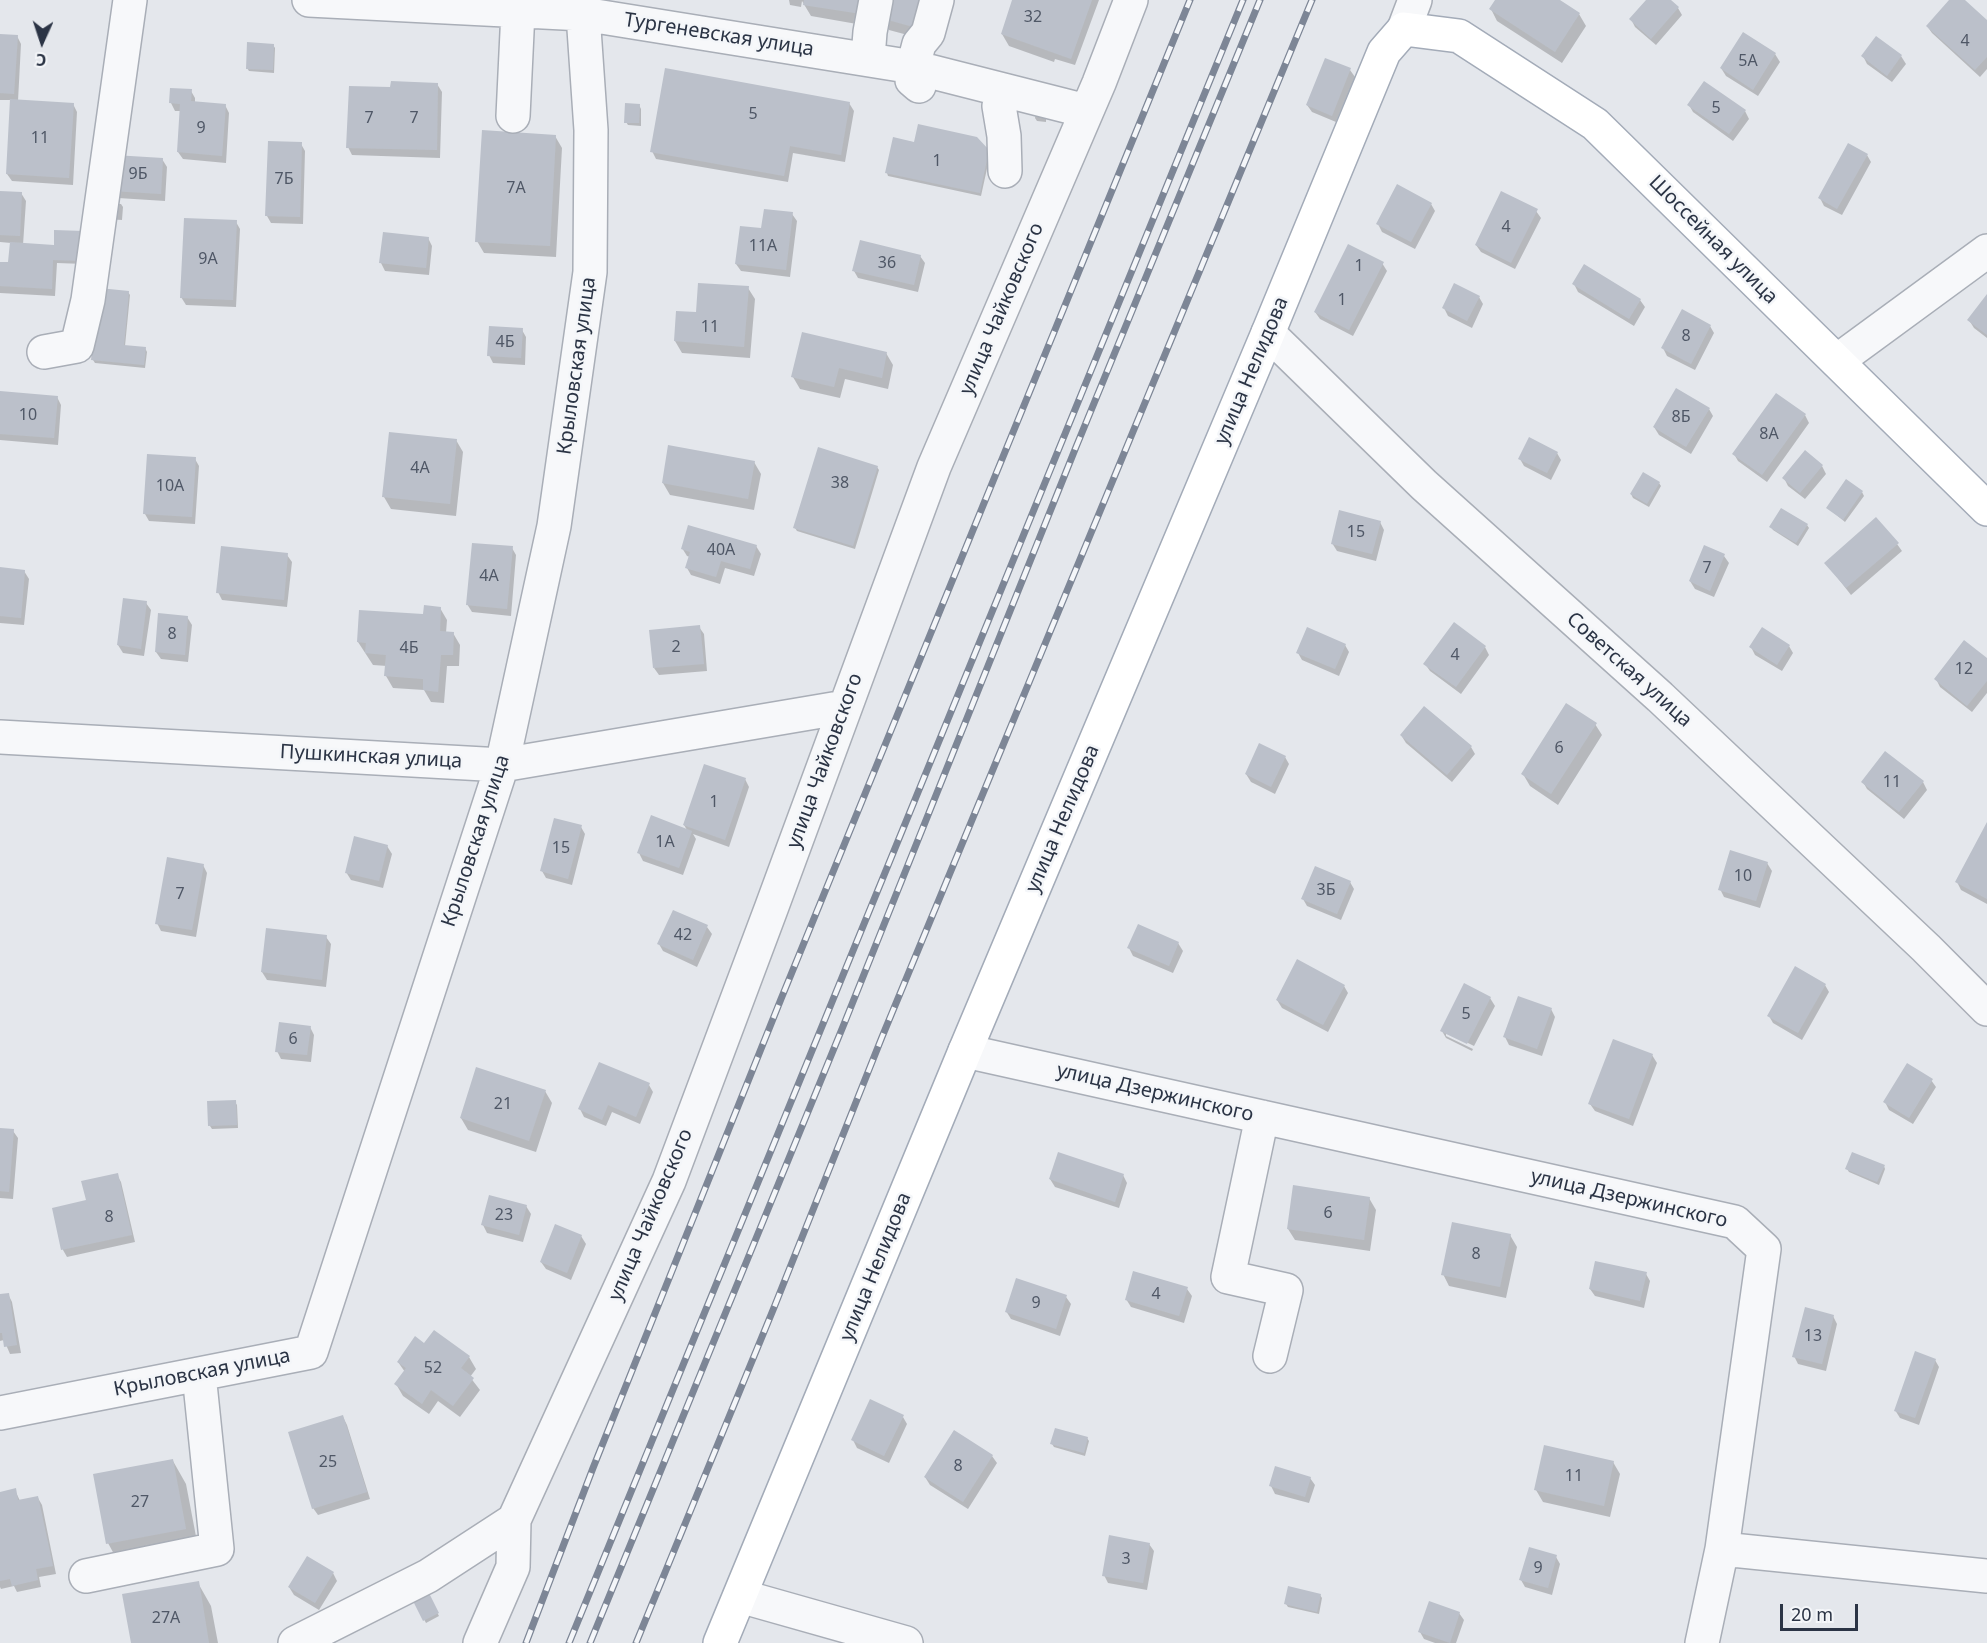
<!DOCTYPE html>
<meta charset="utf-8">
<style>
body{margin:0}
#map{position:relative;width:1987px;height:1643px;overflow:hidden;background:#e4e7ec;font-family:"Noto Sans",sans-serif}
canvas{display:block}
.north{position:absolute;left:12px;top:12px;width:60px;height:60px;-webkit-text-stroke:4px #f4f6f9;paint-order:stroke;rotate:183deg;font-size:16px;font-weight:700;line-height:24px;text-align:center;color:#2b3445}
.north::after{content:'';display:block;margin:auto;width:21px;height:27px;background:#2b3445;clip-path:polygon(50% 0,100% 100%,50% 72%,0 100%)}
.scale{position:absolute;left:1780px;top:1604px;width:78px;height:27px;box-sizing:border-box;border:3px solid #2b3445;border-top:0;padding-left:8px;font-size:18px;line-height:21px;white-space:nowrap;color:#2b3445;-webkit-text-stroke:4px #f4f6f9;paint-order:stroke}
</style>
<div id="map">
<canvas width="1987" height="1643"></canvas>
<div class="north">С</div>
<div class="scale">20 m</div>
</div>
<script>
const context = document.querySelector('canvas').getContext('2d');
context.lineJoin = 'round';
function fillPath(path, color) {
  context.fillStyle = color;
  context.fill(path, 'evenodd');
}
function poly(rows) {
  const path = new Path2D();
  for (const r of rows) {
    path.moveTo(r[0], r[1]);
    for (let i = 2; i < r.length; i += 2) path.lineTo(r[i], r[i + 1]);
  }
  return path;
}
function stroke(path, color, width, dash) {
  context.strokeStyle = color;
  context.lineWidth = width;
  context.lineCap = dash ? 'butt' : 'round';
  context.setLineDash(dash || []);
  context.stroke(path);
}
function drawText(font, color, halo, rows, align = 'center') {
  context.font = font + ' "Noto Sans",sans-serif';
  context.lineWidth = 5;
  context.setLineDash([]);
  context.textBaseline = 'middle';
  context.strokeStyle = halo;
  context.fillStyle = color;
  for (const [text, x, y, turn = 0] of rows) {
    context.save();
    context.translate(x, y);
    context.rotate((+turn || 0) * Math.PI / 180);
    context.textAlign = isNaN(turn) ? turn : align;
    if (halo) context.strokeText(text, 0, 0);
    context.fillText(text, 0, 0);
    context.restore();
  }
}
fillPath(poly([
 [789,0,879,0,874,27,811,16,802,1,801,7,790,5],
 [887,0,930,41,889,30,882,18],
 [1014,0,1099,0,1075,65,1055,59,1054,62,1009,46,1002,34],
 [1496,0,1557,0,1579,14,1586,26,1562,63,1497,21,1491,9],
 [1648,0,1669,0,1678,8,1682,15,1656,45,1635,27,1631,19],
 [1951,0,1963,0,1987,22,1987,69,1980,77,1932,33,1927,26],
 [0,35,17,36,21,44,18,101,73,104,77,112,73,185,12,181,7,174,12,100,0,100],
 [1876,38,1901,56,1906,64,1892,82,1867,64,1863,56],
 [273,45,275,48,274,73,249,71,247,68],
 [1775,54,1780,62,1758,96,1726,76,1721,68],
 [1350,70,1355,77,1336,122,1312,112,1307,105],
 [437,84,442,92,440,158,352,155,348,147,392,89],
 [191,91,195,98,195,103,225,105,229,113,226,163,183,159,178,152,181,111,175,111,171,103],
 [849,103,854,111,845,162,793,153,788,182,656,159,652,151],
 [639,105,641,109,641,126,628,125,626,122],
 [1689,105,1745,111,1749,119,1733,141,1693,112],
 [1036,111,1046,115,1046,122,1037,121,1035,118],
 [555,136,562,148,556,257,484,253,477,241],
 [894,139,990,155,981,196,888,176,887,173],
 [301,144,305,151,303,224,271,223,267,216],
 [1867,155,1871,162,1842,215,1824,206,1820,198],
 [162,159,167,167,165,201,118,198,114,191],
 [0,192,21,193,26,201,23,245,55,247,84,264,57,263,55,296,0,293,0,263,10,264,11,243,0,242],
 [104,203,121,204,123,207,122,220,105,219],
 [1431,204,1435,211,1415,249,1382,232,1378,224],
 [1536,211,1541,218,1515,269,1481,252,1476,245],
 [792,214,797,221,790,277,741,271,736,264,762,230],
 [236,222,240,229,236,307,186,305,181,297],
 [428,238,432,246,429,275,385,271,381,263],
 [920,256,925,263,918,292,858,278,854,271],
 [1382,263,1387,271,1353,336,1320,319,1315,312],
 [1574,284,1640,300,1645,307,1634,326,1578,292],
 [748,288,755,299,750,358,682,353,675,341,697,314],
 [128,292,130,295,125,346,145,348,147,352,145,368,95,363,93,360],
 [1479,297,1483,304,1472,328,1448,316,1444,308],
 [1987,297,1987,338,1974,328,1969,320],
 [1710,326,1714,333,1695,370,1667,356,1663,348],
 [522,330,526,337,525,365,493,363,489,355],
 [886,353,893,365,888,389,845,379,840,398,800,389,793,377],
 [0,393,57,397,61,405,58,445,0,440],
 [1709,409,1713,416,1691,454,1659,435,1654,427],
 [1805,415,1809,423,1767,482,1738,461,1734,454],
 [456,440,463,452,456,516,391,509,384,497],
 [1557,453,1561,460,1551,480,1524,466,1520,459],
 [195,459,199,466,195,524,149,521,145,514],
 [754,462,761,474,754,510,670,495,663,483],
 [1822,466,1826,474,1805,499,1788,486,1784,478],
 [877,467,879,470,855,549,797,531,795,528],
 [1659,483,1661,486,1649,507,1633,498,1631,494],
 [1862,492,1864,496,1845,522,1828,508],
 [1380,522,1384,530,1376,561,1337,551,1332,543],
 [1807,525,1809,528,1798,546,1773,530,1771,527],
 [1897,544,1902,551,1851,595,1826,563],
 [756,546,761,554,754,576,725,568,720,584,691,575,687,568,690,557,687,556,682,548],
 [512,548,516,555,511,616,472,612,467,604],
 [287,555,292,562,287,607,222,600,218,592],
 [1724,556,1729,563,1714,597,1695,589,1690,581],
 [0,569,24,571,29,579,24,625,0,623],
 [146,603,151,610,144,656,123,653,118,645],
 [440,608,447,620,446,633,453,633,460,645,459,666,447,666,444,703,431,702,424,690,393,688,386,676,387,666,373,665,358,642],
 [187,617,192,625,188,662,161,659,156,652],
 [699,627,704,634,707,671,659,675,654,668],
 [1345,645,1349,652,1339,676,1302,660,1298,653],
 [1789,646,1793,653,1782,671,1755,655,1751,647],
 [1485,647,1489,655,1461,694,1430,671,1425,664],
 [1987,660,1987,693,1972,712,1940,687,1936,679],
 [1595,724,1602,735,1558,805,1530,786,1523,774],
 [1401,735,1471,747,1475,754,1452,782,1406,743],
 [1885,753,1923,782,1927,790,1904,819,1867,789,1863,782],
 [1285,757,1289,764,1275,794,1251,782,1246,774],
 [745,779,749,787,729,847,693,834,696,839,683,875,643,861,639,853,687,830,684,825],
 [1987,826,1987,904,1961,890,1957,882],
 [581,827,585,834,572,885,546,878,542,871],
 [387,846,392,854,383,888,351,880,346,872],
 [1767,863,1772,871,1760,908,1724,897,1720,889],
 [203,865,207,873,196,937,161,931,157,923],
 [1350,882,1354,889,1341,920,1307,906,1303,899],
 [673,912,707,927,712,934,697,967,663,951,659,944],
 [267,930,326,937,331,944,326,987,267,980,262,972],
 [1178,943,1183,951,1173,973,1133,956,1129,948],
 [1825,985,1829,992,1802,1040,1773,1023,1769,1016],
 [1344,986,1348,993,1328,1032,1282,1008,1277,1000],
 [1490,998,1495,1006,1474,1046,1446,1032,1446,1036,1473,1049,1472,1051,1446,1038,1442,1031],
 [1551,1009,1555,1017,1542,1056,1509,1045,1505,1037],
 [310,1027,314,1035,311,1062,281,1059,277,1051],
 [1652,1055,1657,1063,1633,1126,1595,1111,1590,1104],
 [1931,1080,1936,1087,1913,1124,1889,1110,1885,1102],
 [649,1085,653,1092,640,1124,612,1112,606,1126,584,1117,580,1109],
 [545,1091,552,1103,536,1152,468,1130,461,1118],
 [235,1102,237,1105,238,1128,212,1129,210,1126,209,1103],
 [0,1130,13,1131,18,1138,13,1199,0,1198],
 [1884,1166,1885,1169,1879,1185,1849,1172,1847,1169],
 [117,1175,121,1182,135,1242,67,1257,63,1250,54,1209,88,1201],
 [1123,1175,1127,1183,1119,1208,1055,1187,1050,1179],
 [1369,1198,1376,1210,1370,1251,1295,1240,1288,1229],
 [526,1206,531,1214,523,1242,487,1233,483,1225],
 [1510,1235,1517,1247,1506,1298,1449,1286,1443,1274],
 [581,1236,586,1244,571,1280,546,1269,541,1262],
 [1646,1274,1650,1281,1644,1308,1595,1296,1590,1289],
 [1187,1289,1192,1296,1184,1323,1131,1307,1126,1299],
 [8,1294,12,1302,21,1353,10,1354,4,1340,0,1341,0,1296],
 [1066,1297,1071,1304,1060,1336,1011,1319,1006,1311],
 [1833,1316,1837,1324,1826,1371,1798,1364,1794,1356],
 [425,1346,469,1357,476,1369,470,1377,480,1390,460,1417,438,1401,429,1414,403,1396,396,1384,405,1372,398,1362],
 [1935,1360,1939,1367,1919,1425,1900,1418,1895,1410],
 [343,1417,347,1425,370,1499,318,1515,313,1508],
 [903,1417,907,1424,889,1463,857,1448,853,1440],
 [1087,1438,1089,1441,1085,1456,1054,1447,1052,1444],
 [992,1456,997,1463,968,1509,930,1485,925,1477],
 [173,1461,186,1484,199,1552,121,1567,108,1543],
 [1613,1462,1620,1474,1610,1517,1543,1502,1536,1490],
 [1310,1478,1315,1485,1309,1503,1275,1494,1271,1486],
 [15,1490,20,1501,38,1498,42,1505,56,1574,39,1577,41,1587,17,1592,14,1586,1,1589,0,1587,0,1493],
 [1149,1544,1154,1551,1147,1590,1108,1583,1104,1575],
 [1556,1557,1560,1564,1552,1595,1525,1587,1521,1580],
 [333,1573,337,1581,319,1610,294,1595,289,1587],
 [198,1583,211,1606,218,1643,132,1643],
 [427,1593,439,1616,426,1623,414,1600],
 [1320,1595,1322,1598,1319,1614,1288,1607,1286,1604],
 [1459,1613,1464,1620,1456,1643,1435,1643,1424,1639,1420,1632]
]), '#0003');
fillPath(poly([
 [804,0,870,0,868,15,803,5],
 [886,0,932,0,924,30,881,18],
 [1012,0,1092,0,1071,59,1001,34],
 [1495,0,1560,0,1580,13,1555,52,1489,9],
 [1646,0,1671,0,1679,7,1651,39,1629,19],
 [1949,0,1965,0,1987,20,1987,57,1975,70,1926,26],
 [1743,32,1776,53,1753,90,1720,68],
 [0,34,18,35,14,94,0,93],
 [1876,36,1902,55,1887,76,1861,56],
 [247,42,274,44,273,70,246,69],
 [1325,58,1351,68,1332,116,1306,105],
 [665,68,850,102,841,155,790,146,784,176,650,152],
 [391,81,438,83,437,150,346,148,349,86,390,87],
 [1704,81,1746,110,1729,134,1687,105],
 [170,88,192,89,191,101,226,104,222,156,177,152,180,104,169,103],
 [10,99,74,103,69,178,6,174],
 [625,103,640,104,639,123,624,123],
 [918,124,977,137,989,150,980,193,885,173,893,137,914,142],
 [482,130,556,135,550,246,475,242],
 [268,141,302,142,300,217,265,216],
 [1848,143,1868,154,1837,209,1818,198],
 [114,155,163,158,161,194,112,191],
 [1397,184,1432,203,1411,242,1376,224],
 [0,191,22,192,20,236,0,235],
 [1501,191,1538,209,1511,263,1475,245],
 [764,209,793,212,786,270,735,264,740,226,761,228],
 [184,218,237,220,233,300,180,298],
 [54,230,84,231,83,261,53,260,52,289,0,286,0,262,8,262,10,242,54,245],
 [383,232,429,237,426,268,379,263],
 [860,240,921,255,914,285,852,271],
 [1348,244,1384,262,1349,330,1314,312],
 [1584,264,1641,299,1629,319,1572,284],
 [698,283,749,286,744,347,674,341,676,311,696,312],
 [1454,283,1480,296,1467,321,1442,308],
 [99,288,129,291,124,345,146,347,144,365,91,360],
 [1987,294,1987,335,1967,320],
 [1682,309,1711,325,1691,364,1661,348],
 [489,326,523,328,521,358,487,356],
 [802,332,887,352,882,378,839,368,834,387,791,377],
 [1676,388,1710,408,1686,447,1653,427],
 [0,391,58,396,54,438,0,434],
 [1776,393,1806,414,1762,475,1732,454],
 [389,432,457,439,450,504,382,497],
 [1529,437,1558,452,1547,473,1518,459],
 [668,445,755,461,748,499,662,483],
 [818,447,878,466,853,546,793,528],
 [1805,450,1823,465,1800,493,1782,478],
 [147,454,196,457,192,517,143,514],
 [1643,472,1660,482,1647,504,1630,494],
 [1846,479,1863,491,1843,520,1826,508],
 [1781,508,1808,524,1796,543,1769,527],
 [1339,510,1381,521,1372,554,1331,544],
 [1876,517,1899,543,1846,588,1824,563],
 [688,525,757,545,750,569,721,561,716,577,685,568,690,552,681,549],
 [472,543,513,546,507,609,466,605],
 [1704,545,1725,554,1710,591,1689,581],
 [221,546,288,553,284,600,216,593],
 [0,567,25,570,21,618,0,616],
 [123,598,147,601,141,649,117,645],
 [424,605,441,607,440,631,454,632,453,655,441,655,438,692,423,690,423,679,384,676,386,655,365,653,366,643,357,642,359,610,423,614],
 [158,613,188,616,185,655,155,652],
 [1454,622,1486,646,1456,687,1423,664],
 [700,625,704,664,653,668,649,630],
 [1307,627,1346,644,1335,669,1296,653],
 [1762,627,1790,645,1777,665,1749,647],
 [1964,640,1987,658,1987,681,1967,706,1934,679],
 [1566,703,1597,723,1551,794,1521,774],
 [1424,706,1472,746,1447,775,1400,735],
 [1259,743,1286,756,1271,787,1245,774],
 [1885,751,1924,781,1899,812,1861,782],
 [704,764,746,778,725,840,683,825],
 [651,815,692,831,679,868,637,853],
 [554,818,582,825,568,879,540,871],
 [1987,822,1987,899,1955,882],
 [354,836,388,845,379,881,345,873],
 [1730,850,1768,862,1756,901,1718,890],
 [167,857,204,864,192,930,155,924],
 [1315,866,1351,881,1337,914,1301,899],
 [673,910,708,925,693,960,657,944],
 [1138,924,1179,942,1169,966,1127,948],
 [266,928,327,935,322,980,261,972],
 [1297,959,1345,985,1323,1025,1276,1000],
 [1795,966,1826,984,1798,1033,1767,1016],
 [1464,983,1491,997,1467,1044,1440,1031],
 [1518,996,1552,1008,1537,1049,1503,1037],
 [279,1022,311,1026,307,1055,275,1052],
 [1613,1039,1653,1054,1629,1119,1588,1104],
 [599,1062,650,1083,636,1117,608,1105,602,1120,578,1109],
 [1907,1063,1933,1079,1909,1118,1883,1102],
 [476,1067,546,1090,529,1141,460,1118],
 [236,1100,237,1125,208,1126,207,1101],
 [0,1128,14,1129,9,1192,0,1191],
 [1058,1152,1124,1174,1115,1202,1049,1179],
 [1852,1152,1885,1165,1877,1182,1845,1169],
 [118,1173,132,1235,61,1250,52,1208,86,1200,81,1181],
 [1293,1185,1370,1197,1364,1240,1287,1229],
 [489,1195,527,1205,519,1235,481,1225],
 [1452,1222,1511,1234,1500,1287,1441,1275],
 [555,1224,582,1235,567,1273,540,1262],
 [1595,1261,1647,1272,1640,1301,1589,1289],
 [1133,1271,1188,1287,1179,1316,1125,1300],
 [1016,1278,1067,1295,1056,1329,1005,1312],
 [9,1293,17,1345,4,1347,2,1333,0,1333,0,1294],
 [1805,1307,1834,1315,1822,1364,1792,1357],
 [434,1330,470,1356,461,1368,474,1378,453,1406,431,1390,422,1404,394,1384,406,1368,397,1362,415,1336,424,1343],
 [1915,1351,1936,1359,1915,1418,1894,1411],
 [870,1399,904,1415,884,1456,851,1440],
 [343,1415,367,1492,312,1509,288,1432],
 [1055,1428,1088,1437,1084,1453,1050,1444],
 [954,1430,993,1455,963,1502,924,1477],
 [1544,1445,1614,1461,1604,1506,1534,1490],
 [173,1459,186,1529,106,1544,93,1474],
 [1275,1466,1311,1477,1305,1497,1269,1486],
 [16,1488,18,1500,38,1496,53,1566,36,1569,38,1580,12,1586,10,1579,0,1581,0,1492],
 [1109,1535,1150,1543,1143,1583,1102,1576],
 [1529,1547,1557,1555,1548,1588,1519,1580],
 [307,1556,334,1572,315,1603,288,1587],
 [199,1581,209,1643,131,1643,122,1594],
 [1288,1586,1321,1594,1317,1612,1284,1604],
 [428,1591,439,1613,423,1621,412,1599],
 [1429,1601,1460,1612,1450,1643,1418,1632]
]), '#bbc0ca');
const minor = poly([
 [309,0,583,14,913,67,1086,111],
 [1404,29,1415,0],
 [868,58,870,32,876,0],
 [919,86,912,80,913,67,919,44,928,33,937,0],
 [999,106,1004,136,1005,171],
 [513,116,518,11],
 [1268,333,1424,485,1660,697,1926,948,1987,1009],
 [44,352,77,346,88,300,130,0],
 [1837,361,1987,251],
 [0,737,502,765,845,707],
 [965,1051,1735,1222,1764,1249,1722,1549,1987,1576],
 [1262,1117,1228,1277,1286,1290,1270,1356],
 [0,1413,311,1352,502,765,554,526,590,272,591,130,582,0],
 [86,1576,217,1549,199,1374],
 [740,1596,906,1643],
 [295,1643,428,1576,514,1520],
 [480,1643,513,1567,514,1520,669,1181,771,909,934,467,1099,83,1131,0],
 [1702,1643,1722,1549]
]);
const major = poly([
 [720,1643,965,1051,1268,333,1384,52,1404,29,1459,36,1595,124,1987,509]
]);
stroke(minor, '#a9aeb7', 36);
stroke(major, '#a3abb8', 36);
stroke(minor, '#f7f8fa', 33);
stroke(major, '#fff', 33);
const rail = poly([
 [526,1643,593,1468,781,999,1190,0],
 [569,1643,1243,0],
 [590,1643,844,1024,1076,447,1260,0],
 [636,1643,773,1310,882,1037,1312,0]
]);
stroke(rail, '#7d8696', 7);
stroke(rail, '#f4f6f9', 4.5, [14]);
drawText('16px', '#4f5766', null, [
 ["32",1033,17],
 ["4",1965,41],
 ["5А",1748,61],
 ["5",1716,108],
 ["5",753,114],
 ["7",369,118],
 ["7",414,118],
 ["9",201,128],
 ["11",40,138],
 ["1",937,161],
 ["9Б",138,174],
 ["7Б",284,179],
 ["7А",516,188],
 ["4",1506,227],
 ["11А",763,246],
 ["9А",208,259],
 ["36",887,263],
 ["1",1359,266],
 ["1",1342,300],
 ["11",710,327],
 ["8",1686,336],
 ["4Б",505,342],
 ["10",28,415],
 ["8Б",1681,417],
 ["8А",1769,434],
 ["4А",420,468],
 ["38",840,483],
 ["10А",170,486],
 ["15",1356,532],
 ["40А",721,550],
 ["7",1707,568],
 ["4А",489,576],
 ["8",172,634],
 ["2",676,647],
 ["4Б",409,648],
 ["4",1455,655],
 ["12",1964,669],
 ["6",1559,748],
 ["11",1892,782],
 ["1",714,802],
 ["1А",665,842],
 ["15",561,848],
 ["10",1743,876],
 ["3Б",1326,890],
 ["7",180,894],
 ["42",683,935],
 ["5",1466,1014],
 ["6",293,1039],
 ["21",503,1104],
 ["6",1328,1213],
 ["23",504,1215],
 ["8",109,1217],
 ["8",1476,1254],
 ["4",1156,1294],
 ["9",1036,1303],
 ["13",1813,1336],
 ["52",433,1368],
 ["25",328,1462],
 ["8",958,1466],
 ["11",1574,1476],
 ["27",140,1502],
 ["3",1126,1559],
 ["9",1538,1568],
 ["27А",166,1618]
]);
drawText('20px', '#2b3445', '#f4f6f9', [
 ["Тургеневская улица",719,35,9],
 ["Шоссейная улица",1713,240,45],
 ["улица Чайковского",1002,309,-67],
 ["Крыловская улица",577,366,-82],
 ["улица Нелидова",1252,371,-67],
 ["Советская улица",1629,670,42],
 ["Пушкинская улица",371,757,3],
 ["улица Чайковского",825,761,-70],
 ["улица Нелидова",1063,819,-67],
 ["Крыловская улица",476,841,-72],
 ["улица Дзержинского",1155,1093,13],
 ["улица Дзержинского",1629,1199,13],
 ["улица Чайковского",651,1215,-67],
 ["улица Нелидова",876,1267,-68],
 ["Крыловская улица",202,1373,-11]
]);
</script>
